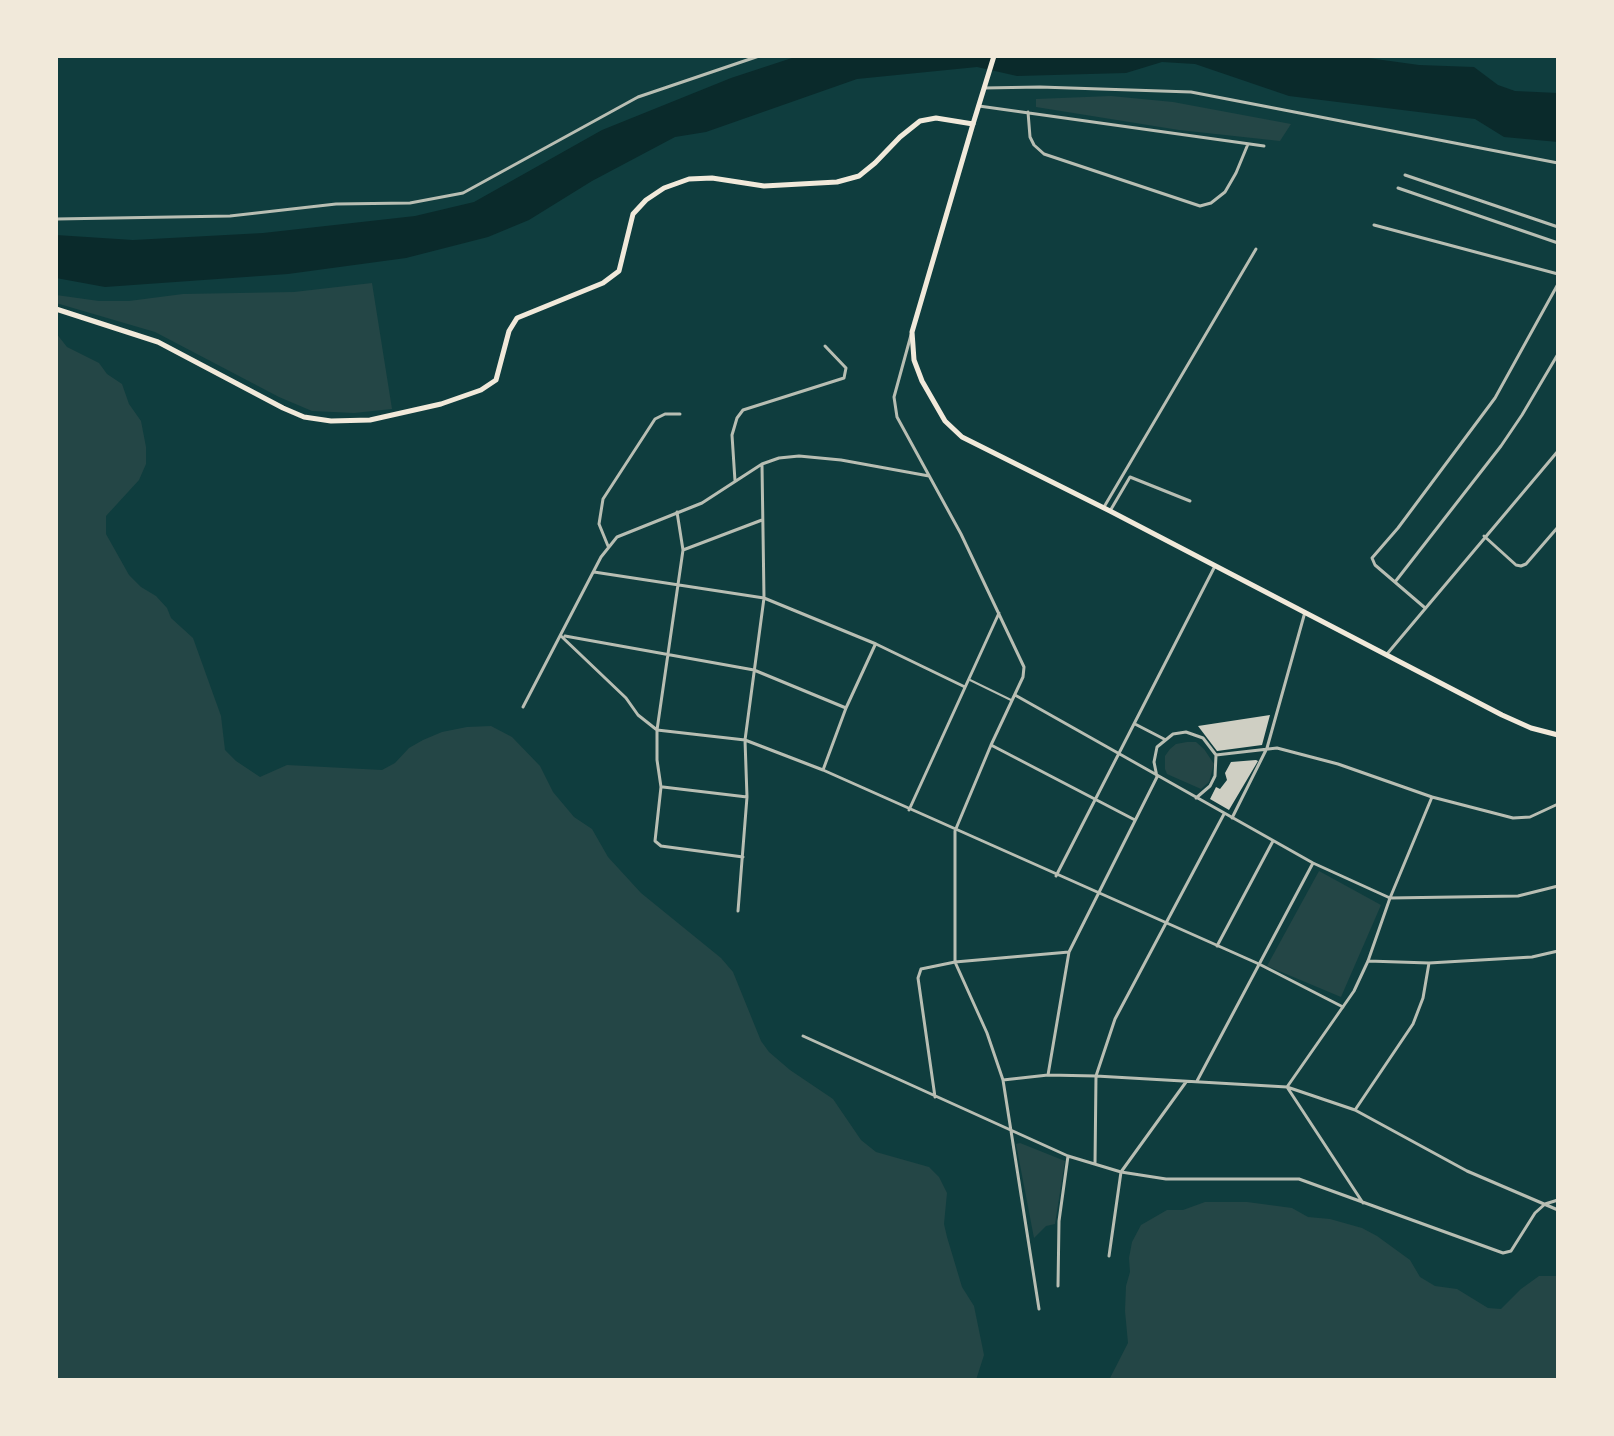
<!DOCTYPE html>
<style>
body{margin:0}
#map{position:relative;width:1614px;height:1436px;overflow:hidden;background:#0f3d3e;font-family:"Archivo Narrow",sans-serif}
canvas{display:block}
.frame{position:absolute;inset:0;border:58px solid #f1e9da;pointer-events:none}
</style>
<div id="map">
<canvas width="1614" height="1436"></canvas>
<div class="frame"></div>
</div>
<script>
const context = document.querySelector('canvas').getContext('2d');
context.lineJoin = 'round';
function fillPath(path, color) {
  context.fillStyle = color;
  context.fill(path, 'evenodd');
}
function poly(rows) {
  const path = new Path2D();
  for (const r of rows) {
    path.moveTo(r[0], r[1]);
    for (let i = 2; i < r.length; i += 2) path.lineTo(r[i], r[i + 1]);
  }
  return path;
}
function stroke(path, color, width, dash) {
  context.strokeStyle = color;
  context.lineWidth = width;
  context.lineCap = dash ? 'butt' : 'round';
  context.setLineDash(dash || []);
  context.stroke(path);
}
fillPath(poly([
 [1111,96,1173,102,1291,124,1280,141,1179,130,1036,107,1036,99],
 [372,283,392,409,354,413,312,411,279,397,155,332,56,303,56,295,99,301,129,301,183,294,294,292],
 [56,333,67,347,99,363,107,374,122,384,129,404,141,421,146,447,146,464,139,480,106,516,106,534,129,575,141,587,156,596,167,608,171,618,193,638,221,716,225,750,236,761,260,777,287,765,382,770,395,763,409,748,423,740,442,732,467,727,491,726,512,737,540,766,553,792,574,817,592,829,608,857,641,893,721,958,733,972,761,1041,769,1052,790,1070,833,1099,861,1140,876,1152,929,1167,939,1177,947,1193,944,1224,947,1237,962,1287,974,1306,984,1355,976,1380,56,1380],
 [1187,742,1196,742,1204,749,1214,764,1209,782,1201,789,1167,774,1165,769,1165,756,1170,749,1176,744],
 [1319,871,1381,905,1341,997,1267,966],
 [1020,1143,1065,1161,1055,1224,1046,1226,1034,1238,1016,1144],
 [1205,1202,1247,1202,1292,1208,1308,1217,1330,1219,1362,1228,1377,1236,1410,1260,1420,1277,1435,1286,1457,1289,1488,1308,1501,1309,1521,1289,1539,1276,1558,1276,1558,1380,1109,1380,1128,1343,1125,1311,1126,1286,1130,1272,1129,1258,1132,1242,1141,1225,1167,1210,1183,1210]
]), '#244646');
fillPath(poly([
 [798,56,1354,56,1419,65,1474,67,1498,85,1515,91,1558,93,1558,142,1504,137,1475,119,1289,96,1195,64,1162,62,1126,73,1017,76,977,67,857,79,706,132,675,137,592,181,529,220,488,237,406,258,288,274,105,287,56,278,56,235,133,240,263,233,415,216,474,202,602,130,731,78]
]), '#0a2a2b');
fillPath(poly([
 [1270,715,1262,745,1217,751,1198,726],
 [1256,760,1258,761,1229,810,1210,799,1216,787,1220,789,1227,780,1225,773,1231,762]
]), '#cfcfc3');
stroke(poly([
 [970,680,1011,700]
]), '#b8beb3', 2);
stroke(poly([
 [984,88,1040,87,1191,92,1558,163],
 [979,106,1264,146],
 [1028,112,1030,137,1034,145,1044,154,1200,206,1211,203,1225,192,1236,173,1248,144],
 [1405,175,1558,227],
 [1398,188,1558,243],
 [56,219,230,216,336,204,410,203,463,193,638,97,759,56],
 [1374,225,1558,274],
 [911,335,894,397,897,417,961,534,1024,667,1023,677,991,745,955,831,955,962,987,1033,1003,1080,1039,1309],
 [735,481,732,435,737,418,743,410,844,378,846,368,825,346],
 [1104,507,1256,249],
 [1110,511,1130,477,1190,501],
 [677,512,683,550,657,730,657,760,661,787,655,841,661,846,743,857],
 [1484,536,1516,565,1521,566,1526,564,1558,527],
 [608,546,599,524,603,499,655,419,665,414,680,414],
 [683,550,762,520],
 [594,572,764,598,876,644,965,687],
 [1395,582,1501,446,1522,415,1558,354],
 [1424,607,1375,565,1372,558,1398,528,1495,398,1558,284],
 [561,636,626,698,638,715,657,730,745,740,823,770,1259,964,1343,1007],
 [565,636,754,670,846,708],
 [1387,654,1558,451],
 [1015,695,1313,863,1390,898,1518,896,1558,886],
 [523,707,601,557,617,537,702,503,762,464,779,458,799,456,841,460,929,476],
 [1135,724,1164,739],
 [991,745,1135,820],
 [1216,755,1277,748,1338,764,1432,797,1513,818,1530,817,1558,804],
 [823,770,846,708,875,645],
 [663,787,747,797],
 [909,810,999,613],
 [1232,818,1267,748,1305,612],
 [1056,876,1215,566],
 [738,911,747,797,745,740,764,598,762,465],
 [1217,946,1273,841],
 [1368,961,1429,963,1532,957,1558,951],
 [803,1036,1068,1156,1121,1172,1166,1179,1299,1179,1503,1253,1511,1251,1535,1213,1545,1204,1558,1200],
 [1048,1075,1069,952,1157,777,1154,762,1157,747,1173,734,1186,732,1203,738,1216,755,1215,776,1210,786,1196,798],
 [1003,1080,1048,1075,1096,1076,1287,1087,1355,1110,1467,1171,1558,1210],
 [1197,1081,1313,863],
 [935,1097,918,978,921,969,955,962,1069,952],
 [1355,1110,1413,1024,1423,998,1429,963],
 [1095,1164,1096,1076,1115,1019,1224,814],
 [1363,1203,1287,1087,1354,991,1368,961,1390,898,1432,797],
 [1109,1256,1121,1172,1186,1082],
 [1058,1286,1059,1221,1068,1156]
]), '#b8beb3', 3);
stroke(poly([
 [973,124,912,332,914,360,922,381,945,421,962,437,1110,511,1502,715,1531,728,1558,735]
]), '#f1e9da', 5);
stroke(poly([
 [56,309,158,342,283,408,304,417,331,421,370,420,441,404,481,390,496,380,509,331,517,318,603,283,619,271,633,214,646,200,664,188,689,179,712,178,764,186,837,182,859,176,875,163,900,137,920,121,936,118,973,124,994,56]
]), '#f1e9da', 5);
</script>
